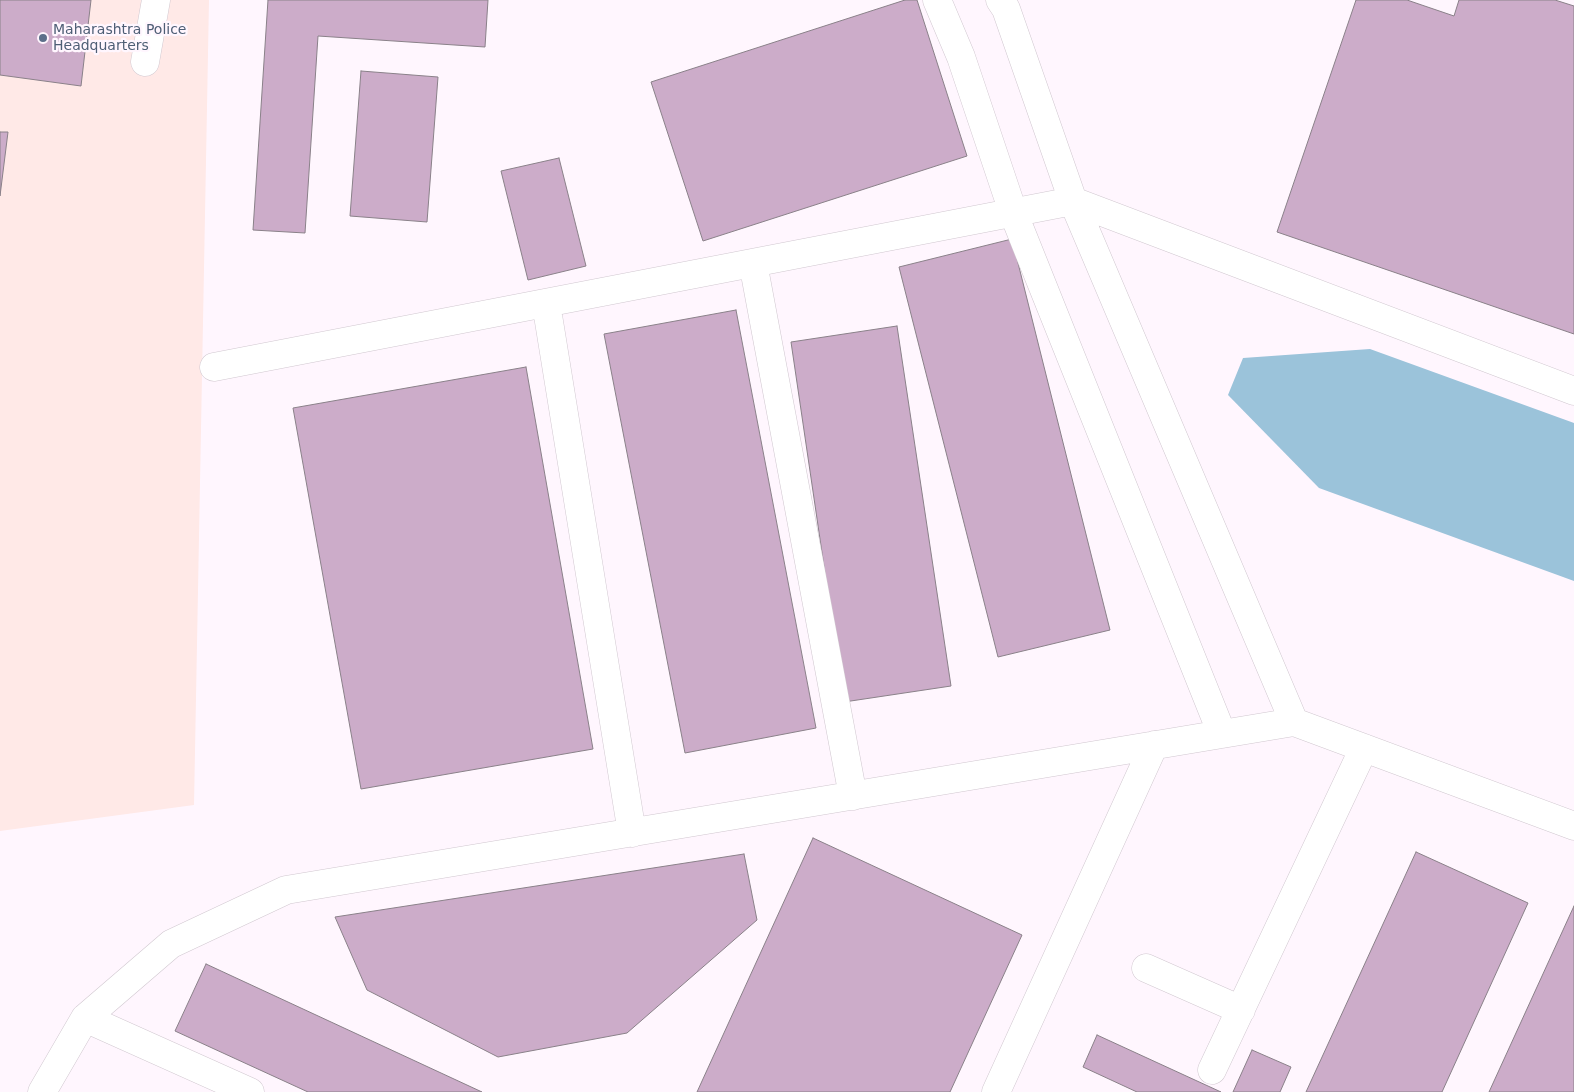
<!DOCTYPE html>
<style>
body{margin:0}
canvas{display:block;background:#fff6fe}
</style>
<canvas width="1574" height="1092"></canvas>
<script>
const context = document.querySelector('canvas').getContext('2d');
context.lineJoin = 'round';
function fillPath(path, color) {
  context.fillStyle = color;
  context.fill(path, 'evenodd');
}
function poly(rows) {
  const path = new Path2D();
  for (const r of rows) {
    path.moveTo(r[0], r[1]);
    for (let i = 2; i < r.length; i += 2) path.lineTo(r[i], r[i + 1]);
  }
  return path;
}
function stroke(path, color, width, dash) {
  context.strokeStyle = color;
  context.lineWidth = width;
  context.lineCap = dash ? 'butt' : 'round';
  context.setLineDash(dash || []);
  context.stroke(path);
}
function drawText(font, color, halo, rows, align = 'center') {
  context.font = font + ' "DejaVu Sans",sans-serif';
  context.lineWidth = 4.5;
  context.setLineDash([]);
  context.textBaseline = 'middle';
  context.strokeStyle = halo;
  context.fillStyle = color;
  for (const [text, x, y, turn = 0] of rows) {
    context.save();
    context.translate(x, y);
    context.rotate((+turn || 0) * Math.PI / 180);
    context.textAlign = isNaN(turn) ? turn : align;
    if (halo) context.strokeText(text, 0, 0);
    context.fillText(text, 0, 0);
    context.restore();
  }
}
fillPath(poly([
 [0,0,209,0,194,805,0,831]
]), '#ffe9e7');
fillPath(poly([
 [1370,349,1574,423,1574,581,1319,488,1228,395,1243,358]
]), '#9bc3da');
const building = poly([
 [0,0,91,0,81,86,0,75,0,0],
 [268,0,488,0,485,47,318,36,305,233,253,230,268,0],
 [905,0,917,0,967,156,703,241,651,82,905,0],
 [1356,0,1407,0,1454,16,1459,0,1555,0,1574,6,1574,334,1277,232,1356,0],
 [361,71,438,77,427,222,350,216,361,71],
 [0,132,8,132,0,196,0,132],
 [559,158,586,266,528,280,501,171,559,158],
 [1012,239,1110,630,998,657,899,267,1012,239],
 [736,310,816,728,685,753,604,334,736,310],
 [897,326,951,686,844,702,791,342,897,326],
 [526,367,593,749,361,789,293,408,526,367],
 [813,838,1022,935,950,1092,697,1092,813,838],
 [1416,852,1528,903,1442,1092,1306,1092,1416,852],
 [744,854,757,920,627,1033,498,1057,367,990,335,917,744,854],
 [1574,906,1574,1092,1489,1092,1574,906],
 [206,964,482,1092,308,1092,175,1031,206,964],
 [1097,1035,1221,1092,1137,1092,1083,1067,1097,1035],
 [1252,1050,1291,1067,1280,1092,1233,1092,1252,1050]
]);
fillPath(building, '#ccacc9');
stroke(building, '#8a8189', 1);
const minor = poly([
 [937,0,961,57,1013,212,1222,734],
 [1000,0,1006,9,1073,201,1294,722],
 [145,62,156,0],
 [753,263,853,796],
 [546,303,632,833],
 [214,367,1073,201,1574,391],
 [1146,968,1241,1010],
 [85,1018,250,1092],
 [1212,1070,1364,748],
 [42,1092,85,1018,171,944,286,890,1294,722,1574,826],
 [996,1092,1154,745]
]);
stroke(minor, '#d1c8d0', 29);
stroke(minor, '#fff', 28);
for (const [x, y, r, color] of [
 [43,38,5,"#5c6f8a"]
]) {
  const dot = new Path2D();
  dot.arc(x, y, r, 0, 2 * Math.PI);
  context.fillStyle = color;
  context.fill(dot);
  stroke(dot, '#fff6fe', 2);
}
drawText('14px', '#4e5e75', '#fff6fe', [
 ["Maharashtra Police",53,30],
 ["Headquarters",53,46]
], 'left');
</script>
